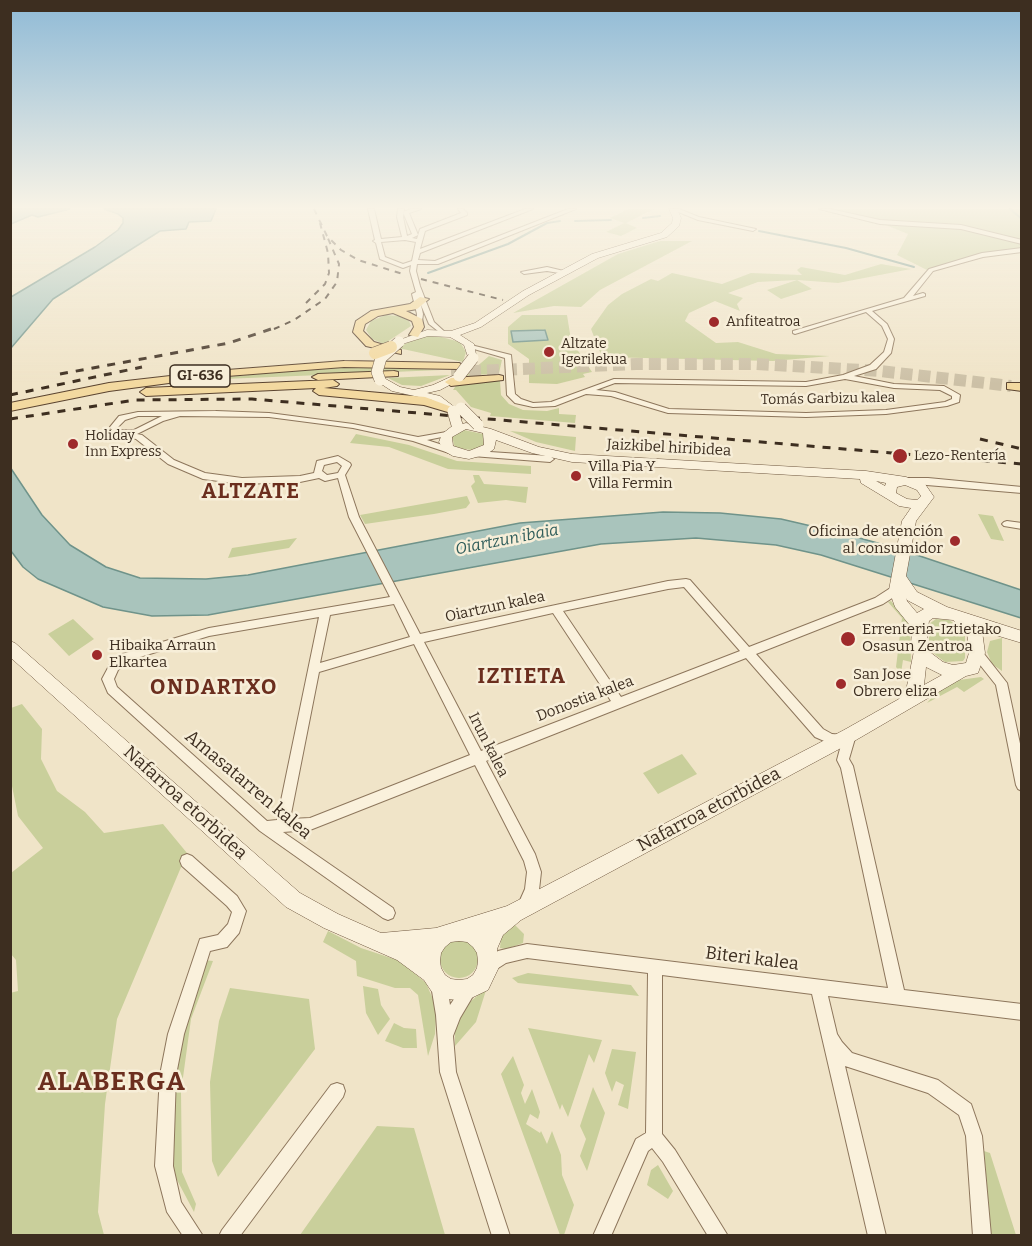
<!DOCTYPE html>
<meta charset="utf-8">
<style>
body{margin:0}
#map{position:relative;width:1032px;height:1246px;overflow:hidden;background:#f0e4c8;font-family:Bitter,serif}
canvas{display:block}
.frame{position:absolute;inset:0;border:12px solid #3d2e20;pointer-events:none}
</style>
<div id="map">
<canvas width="1032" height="1246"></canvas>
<div class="frame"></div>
</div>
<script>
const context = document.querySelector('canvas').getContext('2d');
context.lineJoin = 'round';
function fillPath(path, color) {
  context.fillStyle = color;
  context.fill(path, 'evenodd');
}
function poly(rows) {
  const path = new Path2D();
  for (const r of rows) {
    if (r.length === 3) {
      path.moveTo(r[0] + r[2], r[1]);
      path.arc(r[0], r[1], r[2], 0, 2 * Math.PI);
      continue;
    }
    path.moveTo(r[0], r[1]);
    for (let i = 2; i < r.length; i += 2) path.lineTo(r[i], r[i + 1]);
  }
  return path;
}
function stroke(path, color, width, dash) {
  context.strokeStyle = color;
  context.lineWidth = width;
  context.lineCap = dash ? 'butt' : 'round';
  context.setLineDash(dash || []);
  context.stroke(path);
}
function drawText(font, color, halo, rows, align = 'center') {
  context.font = font + ' Bitter,serif';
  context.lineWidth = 5;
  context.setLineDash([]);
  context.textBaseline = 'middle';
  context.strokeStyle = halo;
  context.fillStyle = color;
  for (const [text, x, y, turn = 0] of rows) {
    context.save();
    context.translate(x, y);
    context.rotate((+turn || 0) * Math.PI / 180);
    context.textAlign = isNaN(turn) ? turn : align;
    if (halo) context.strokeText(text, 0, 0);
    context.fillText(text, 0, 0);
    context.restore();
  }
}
fillPath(poly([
 [628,209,654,209,626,223,637,228,621,236,606,232,624,223,610,218],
 [821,209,1021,209,1021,248,984,254,927,270,897,255,908,234,876,221],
 [660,241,692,241,600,290,581,307,554,306,513,313,618,254],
 [881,264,911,269,838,283,797,280,812,289,781,299,767,290,797,280,758,282,728,293,743,298,737,304,740,311,715,301,689,313,685,321,716,343,738,342,776,354,830,356,773,361,602,357,591,329,608,305,622,294,651,279,658,281,672,273,722,284,751,273,802,275,797,270,801,267,845,275],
 [386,315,399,316,409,321,411,326,384,344,372,339,366,330,371,321],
 [522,315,567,315,571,340,592,372,583,374,585,377,557,384,529,383,529,359,508,344,508,327],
 [434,335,460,342,466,352,463,362,398,348,414,339],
 [489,356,502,360,499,373,466,376],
 [357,366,441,370,224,379,224,377],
 [450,375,421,386,402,385,388,378],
 [475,381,500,381,501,395,509,404,523,410,547,411,559,408,559,414,576,415,575,423,490,416,491,413,471,407,456,390,453,390,457,384],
 [464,430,483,434,485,444,472,450,455,448,452,437],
 [510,431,576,437,575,451,536,442],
 [356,434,409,445,457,461,531,466,531,474,448,469,389,447,350,443],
 [473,475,479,475,484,484,528,487,526,503,506,500,478,503,471,486,475,482],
 [467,496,470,503,466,508,434,514,365,524,360,515],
 [978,514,993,516,1004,541,991,539],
 [297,538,289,548,228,558,232,548],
 [891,601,910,623,911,662,903,660,901,673,896,667,902,618,888,602],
 [73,619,94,639,69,656,48,634],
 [936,619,949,620,965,631,965,658,963,661,945,662,929,650,929,624],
 [1002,638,1002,671,992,664,987,652,990,641],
 [981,677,984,679,964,692,957,687,927,703,940,688,952,681],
 [22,704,42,729,41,759,57,791,85,812,104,833,163,824,187,853,117,1019,105,1104,98,1212,104,1235,11,1235,10,993,18,991,16,960,11,954,11,873,43,848,18,816,11,781,11,708],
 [682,754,697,774,658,794,643,773],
 [515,925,524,934,523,943,506,949,500,948,501,937],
 [328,931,361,948,400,961,426,983,435,1004,436,1016,435,1034,428,1056,418,995,410,988,395,988,357,976,356,961,323,942],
 [459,959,19],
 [204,960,213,961,191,1019,181,1092,182,1172,196,1204,194,1212,168,1163,172,1075],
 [528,973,631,985,639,996,518,983,512,978],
 [363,986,378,989,381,1005,390,1019,378,1035,366,1013],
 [487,987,476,1022,455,1046,455,1029,459,1017,470,1002],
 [230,988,309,999,315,1049,218,1177,212,1161,210,1082,219,1021],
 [394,1023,404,1028,416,1029,417,1048,403,1048,385,1041],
 [528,1028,602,1040,594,1063,589,1054,568,1117,562,1104,560,1110],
 [612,1049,636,1052,628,1109,618,1105,624,1085,616,1081,612,1092,605,1073],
 [513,1056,524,1085,521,1093,525,1104,532,1089,540,1112,538,1119,530,1114,526,1124,540,1133,541,1131,547,1144,552,1131,561,1155,562,1175,574,1205,564,1235,560,1235,501,1074],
 [593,1087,605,1113,587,1171,580,1156,586,1139,580,1126],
 [377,1126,414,1128,445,1235,300,1235],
 [984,1151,990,1153,1016,1235,991,1235],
 [658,1165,673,1191,668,1199,647,1185,651,1170]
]), '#c9cf9b');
const water = poly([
 [11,209,70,209,38,217,32,215,11,224,11,209],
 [104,209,216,209,211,221,189,222,186,229,160,231,53,299,11,348,11,297,95,247,118,230,123,223,123,218,118,214,104,209],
 [545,330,548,340,513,342,511,331,545,330],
 [10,467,42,515,70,545,106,567,140,578,206,579,248,575,520,523,663,512,720,513,781,519,837,532,896,548,1021,590,1021,618,821,555,776,545,696,538,601,544,208,615,152,616,103,607,38,579,23,567,11,551,10,467]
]);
fillPath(water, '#a9c4bc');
stroke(water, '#6f938a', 1.5);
stroke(poly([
 [1010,209,1022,219],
 [643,218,660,216],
 [575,221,611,220],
 [759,231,846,248,914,267],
 [428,273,508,244,547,223,560,221]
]), '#6f938a', 2);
stroke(poly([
 [451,372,636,364,756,364,880,371,1011,386]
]), '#ccc0a6', 12, [12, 6]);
const minor = poly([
 [368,209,374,209,381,239,402,237,397,217,398,209,404,209,403,217,407,236,412,234,403,212,411,209,421,209,409,213,418,235,412,238,417,239,420,229,461,213,458,209,463,209,467,213,467,215,425,231,420,249,525,209,533,209,420,253,418,260,435,261,568,209,576,209,438,264,417,264,416,271,420,286,434,322,446,333,443,335,429,324,421,305,423,314,422,322,419,324,416,322,417,314,412,294,416,292,410,271,411,265,403,268,380,259,376,243,373,241,375,240,368,209],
 [405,240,416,242,412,261,403,264,385,257,381,242,405,240],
 [671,209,679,209,699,217,756,229,753,231,698,220,671,209],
 [819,209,830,209,880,220,961,225,1022,240,1022,244,961,229,880,224,819,209],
 [1022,248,1022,252,983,257,933,271,913,296,923,293,925,294,925,296,872,311,887,324,894,339,891,353,876,369,854,376,894,384,944,386,960,395,959,402,947,406,886,414,806,417,668,413,611,396,586,394,555,406,533,407,515,403,507,395,505,358,467,347,471,345,511,355,515,394,521,399,533,403,551,402,614,379,806,382,843,375,870,365,884,352,888,339,882,326,866,312,795,334,793,333,793,331,904,298,929,269,982,253,1022,248],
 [845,379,894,388,940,390,952,396,952,399,945,402,886,410,806,413,669,409,615,392,596,390,615,383,806,386,845,379],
 [547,267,568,272,565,274,547,271,524,274,521,272,547,267],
 [216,411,269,413,353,424,418,437,452,431,452,435,427,440,455,449,455,453,452,454,413,441,353,428,269,417,180,416,163,421,137,434,142,435,174,460,205,473,242,478,300,476,314,473,317,461,338,456,350,463,351,465,345,475,359,517,420,634,668,581,686,579,690,580,749,647,875,598,892,587,900,587,901,590,900,593,883,604,756,654,823,729,832,734,844,735,846,731,850,730,854,731,856,735,849,759,853,766,904,990,1022,1004,1022,1020,828,996,837,1034,842,1042,852,1053,938,1080,971,1104,982,1136,991,1236,973,1236,966,1136,959,1115,928,1093,845,1066,886,1236,868,1236,812,994,662,975,662,1134,675,1150,728,1236,708,1236,663,1162,652,1148,648,1151,611,1236,593,1236,636,1139,646,1133,648,973,527,958,506,963,489,974,484,972,482,967,484,962,498,951,527,944,888,988,841,768,837,760,841,745,831,744,815,737,746,658,486,761,535,854,541,872,539,890,529,912,524,914,519,912,517,907,525,889,527,872,524,861,475,765,310,830,283,832,393,908,395,913,393,918,388,920,383,918,260,831,108,693,102,679,110,664,122,654,209,628,390,597,349,517,338,478,325,481,319,478,300,482,242,484,203,479,168,464,136,439,116,434,110,427,119,416,138,412,216,411],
 [138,416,162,416,134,430,121,430,118,427,125,420,138,416],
 [337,462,342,466,338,473,327,475,322,471,324,465,337,462],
 [684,587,740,651,621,697,563,611,668,589,684,587],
 [394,604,410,637,320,663,330,615,394,604],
 [553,613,611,701,481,751,424,642,553,613],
 [319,617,277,820,267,821,117,687,114,679,118,670,130,660,209,636,319,617],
 [414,644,470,755,310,818,290,819,319,672,414,644],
 [475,451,550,456,554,459,550,462,472,456,472,452,475,451],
 [906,478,928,478,1022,487,1022,493,903,483,903,479,906,478],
 [1007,521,1022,523,1022,529,1004,526,1002,524,1004,522,1007,521],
 [977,649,981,650,1007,683,1022,753,1022,791,1018,789,1016,785,996,685,973,656,972,653,973,650,977,649],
 [187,854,192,856,237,896,246,911,239,933,227,947,210,951,184,1034,176,1075,173,1166,181,1202,203,1236,183,1236,167,1212,155,1166,160,1075,168,1034,200,939,218,935,228,924,232,912,227,906,182,866,180,861,182,856,187,854],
 [439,977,444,980,447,985,450,1005,463,986,468,983,473,986,476,991,460,1018,453,1036,456,1072,510,1236,492,1236,440,1072,436,1015,431,985,434,980,439,977],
 [337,1083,343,1085,345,1091,343,1097,240,1236,219,1236,222,1230,331,1085,337,1083]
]);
const secondary = poly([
 [669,209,677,209,681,218,679,226,667,237,598,258,529,295,481,327,460,335,474,344,477,360,469,360,464,345,450,337,428,336,399,345,394,342,427,330,451,331,475,323,523,291,592,254,661,233,672,223,673,218,669,209],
 [459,373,464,376,463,378,440,390,427,393,440,396,457,409,459,411,453,414,432,400,392,391,375,380,384,378,400,387,414,390,433,385,459,373],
 [466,423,491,429,539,447,572,454,866,471,906,477,925,484,934,497,916,521,906,576,917,592,947,607,1022,631,1022,643,982,631,985,653,978,673,966,676,856,740,521,920,503,935,497,949,499,967,488,990,465,1001,448,999,432,992,424,980,397,960,324,928,286,907,10,657,10,641,15,643,300,893,338,914,381,933,436,928,507,906,844,730,899,699,907,686,914,651,911,646,912,628,895,607,889,590,902,521,911,508,899,506,861,483,860,479,572,462,532,453,496,440,494,449,487,454,469,459,453,456,444,451,439,442,442,434,451,427,466,423],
 [466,429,483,433,484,445,469,451,453,446,452,437,466,429],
 [876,481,886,483,885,486,876,481],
 [905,485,917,490,921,496,917,500,907,499,896,493,897,487,905,485],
 [906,598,907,600,924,609,917,613,907,601,906,598],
 [933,618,953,620,967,632,969,653,966,663,953,665,943,662,931,653,927,646,928,627,929,621,933,618],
 [926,667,942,675,924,685,926,667],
 [459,941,467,942,473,947,477,953,478,961,477,968,473,975,467,979,459,980,451,979,445,975,441,968,440,961,441,953,445,947,451,942,459,941]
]);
const primary = poly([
 [420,297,429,299,417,309,406,311,422,319,424,327,418,337,409,335,414,327,412,321,393,313,378,316,365,324,363,331,374,342,401,350,401,354,366,346,353,332,356,321,371,311,410,304,420,297],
 [344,361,459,363,465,366,459,369,344,367,214,377,109,391,10,411,10,403,109,383,214,371,344,361],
 [394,371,398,372,398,376,318,380,312,377,318,374,394,371],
 [499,375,503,376,503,380,451,386,445,382,451,378,499,375],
 [333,380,339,384,337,386,324,388,425,397,457,409,451,413,424,405,319,395,313,391,316,388,146,396,140,392,146,388,333,380],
 [1007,383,1022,383,1022,391,1007,389,1007,383]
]);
stroke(minor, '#8d765c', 2);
stroke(secondary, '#6f573f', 1);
stroke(primary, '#5b4430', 2);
fillPath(minor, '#faf1dc');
fillPath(secondary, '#faf1dc');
fillPath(primary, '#f3d9a0');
stroke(poly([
 [314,209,327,236,341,250,358,260,406,275],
 [421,279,503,300],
 [306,303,325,284,329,273,328,253,320,223],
 [274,329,294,320,325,299,337,282,339,264,327,236]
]), '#3d2e20', 2, [6, 6]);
stroke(poly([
 [60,374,229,343,277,327],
 [10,395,142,367],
 [10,419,135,400,252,399,1022,464],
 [980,439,1022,449]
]), '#3d2e20', 3, [8, 8]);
const secondaryBridge = poly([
 [459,376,473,358],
 [380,380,377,372,381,358,399,342],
 [461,408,478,425],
 [453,411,457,425]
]);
const primaryBridge = poly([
 [375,353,391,347]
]);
stroke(secondaryBridge, '#6f573f', 12, []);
stroke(primaryBridge, '#5b4430', 13, []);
stroke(secondaryBridge, '#faf1dc', 11);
stroke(primaryBridge, '#f3d9a0', 12);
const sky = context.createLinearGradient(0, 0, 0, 384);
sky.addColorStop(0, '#8fbad6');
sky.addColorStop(0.54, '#f8f3e6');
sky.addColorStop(1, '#f8f3e600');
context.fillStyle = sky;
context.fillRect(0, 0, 1032, 384);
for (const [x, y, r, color] of [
 [714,322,6,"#9e2a2b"],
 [549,352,6,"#9e2a2b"],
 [73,444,6,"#9e2a2b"],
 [900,456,8,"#9e2a2b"],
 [576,476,6,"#9e2a2b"],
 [955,541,6,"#9e2a2b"],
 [848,639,8,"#9e2a2b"],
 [97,655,6,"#9e2a2b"],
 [841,684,6,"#9e2a2b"]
]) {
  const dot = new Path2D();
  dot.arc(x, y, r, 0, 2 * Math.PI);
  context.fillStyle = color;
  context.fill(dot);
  stroke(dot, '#f7eed8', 2);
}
drawText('14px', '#3d2e20', '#f7eed8', [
 ["Anfiteatroa",726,322],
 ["Altzate",561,344],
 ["Igerilekua",561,360],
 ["Holiday",85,436],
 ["Inn Express",85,452],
 ["Lezo-Rentería",914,456]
], 'left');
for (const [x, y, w] of [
 [200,376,60]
]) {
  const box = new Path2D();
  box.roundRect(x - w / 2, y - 11, w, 22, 4.5);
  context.fillStyle = '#f7eed8';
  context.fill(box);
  stroke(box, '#3d2e20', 1.5);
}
drawText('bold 14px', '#3d2e20', null, [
 ["GI-636",200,376]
]);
drawText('14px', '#3d2e20', '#f7eed8', [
 ["Tomás Garbizu kalea",828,399,-1]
]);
drawText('15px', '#3d2e20', '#f7eed8', [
 ["Jaizkibel hiribidea",669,448,3],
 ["Oiartzun kalea",495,607,-12],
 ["Donostia kalea",585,699,-21],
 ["Irun kalea",488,745,63]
]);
drawText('15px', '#3d2e20', '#f7eed8', [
 ["Villa Pia Y",588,467],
 ["Villa Fermin",588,484],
 ["Oficina de atención",943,532,"right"],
 ["al consumidor",943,549,"right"],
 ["Errenteria-Iztietako",862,630],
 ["Osasun Zentroa",862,647],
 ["Hibaika Arraun",109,646],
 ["Elkartea",109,663],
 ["San Jose",853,675],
 ["Obrero eliza",853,692]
], 'left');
drawText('italic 16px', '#2f5d5a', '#f7eed8', [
 ["Oiartzun ibaia",507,540,-11]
]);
drawText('18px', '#3d2e20', '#f7eed8', [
 ["Amasatarren kalea",248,785,40],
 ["Nafarroa etorbidea",185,803,42],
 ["Nafarroa etorbidea",709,810,-28],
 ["Biteri kalea",752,959,7]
]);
context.letterSpacing = '1.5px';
drawText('bold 21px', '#6b2e1e', '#f7eed8', [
 ["ALTZATE",251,492],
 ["IZTIETA",522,677],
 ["ONDARTXO",214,688]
]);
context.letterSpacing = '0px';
context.letterSpacing = '1.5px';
drawText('bold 26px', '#6b2e1e', '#f7eed8', [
 ["ALABERGA",112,1083]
]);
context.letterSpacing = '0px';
</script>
